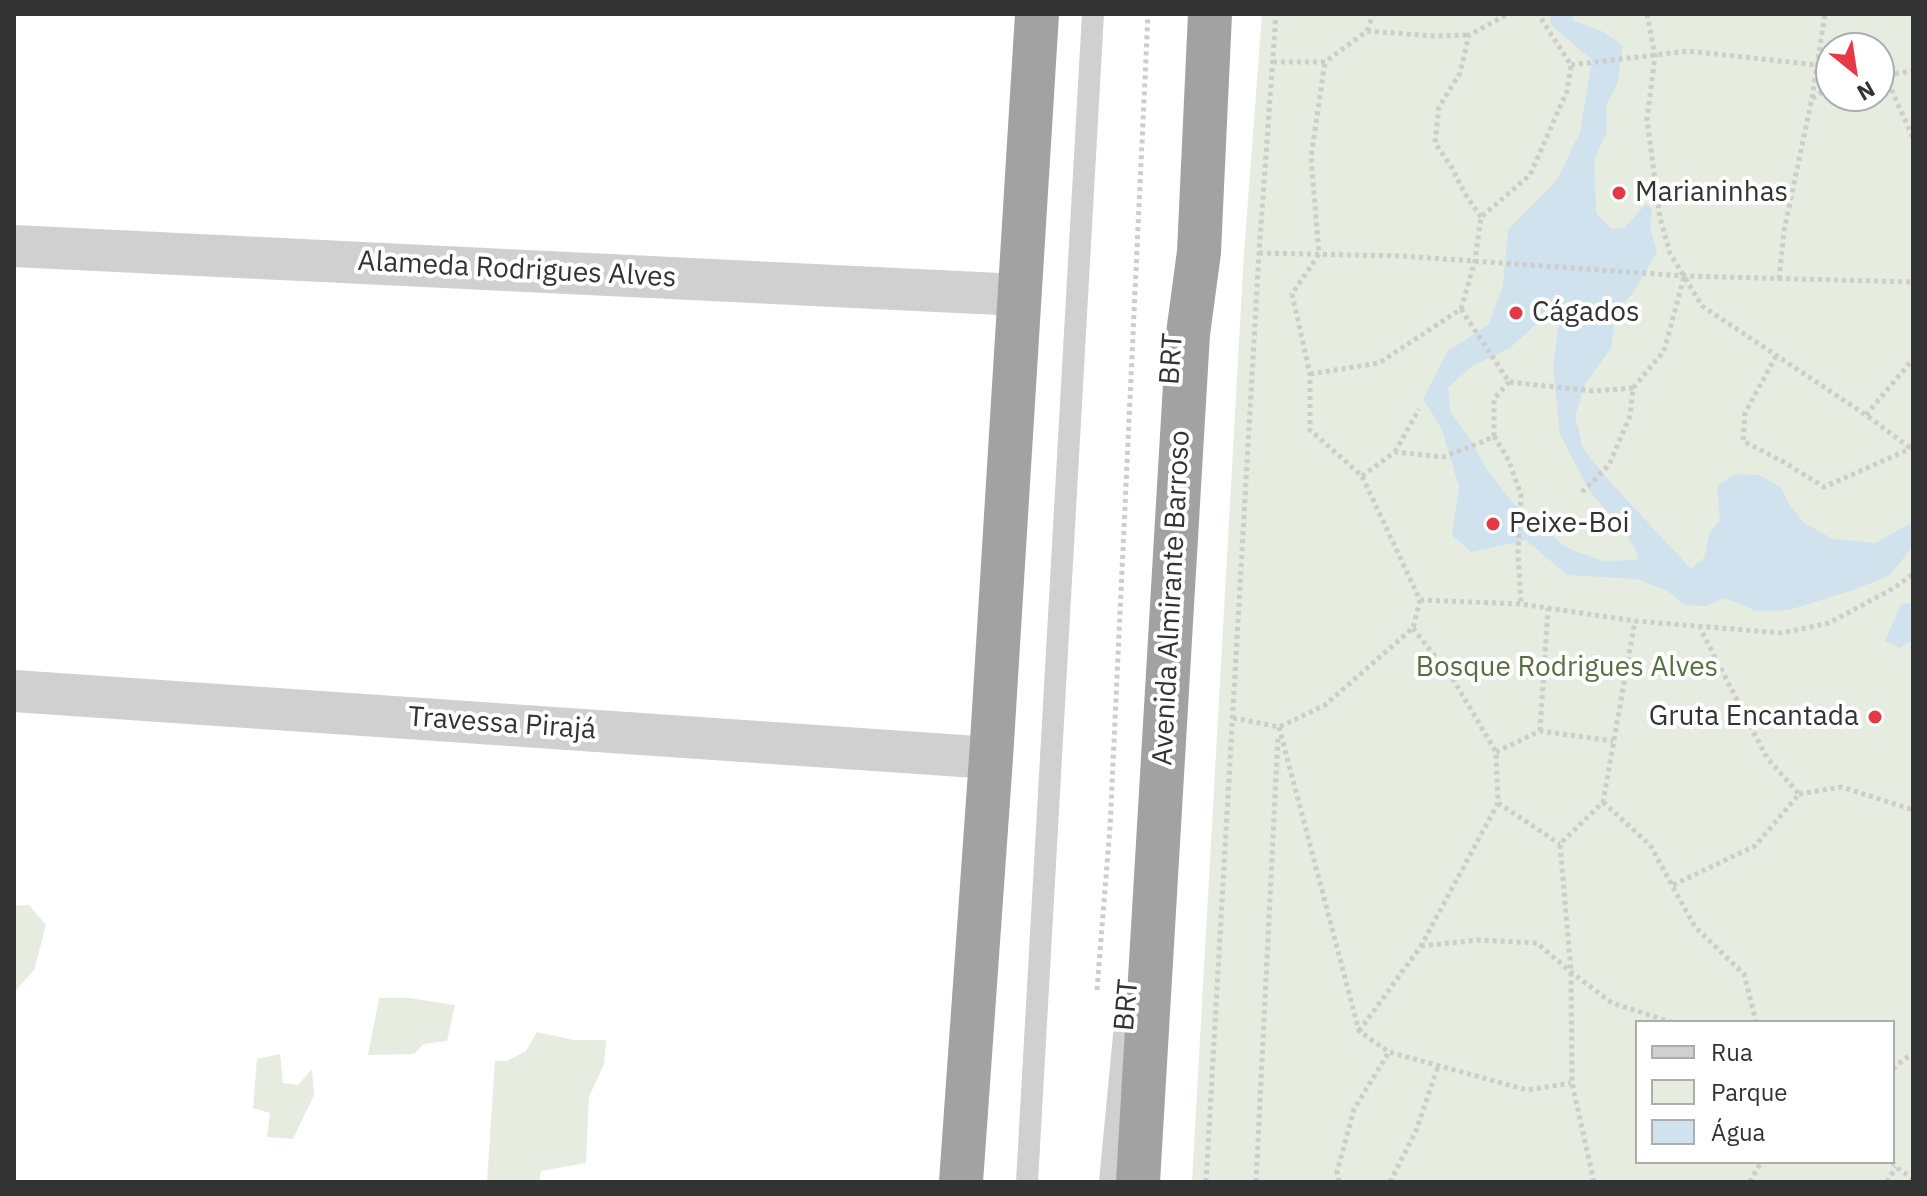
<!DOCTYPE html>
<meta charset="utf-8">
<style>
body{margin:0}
#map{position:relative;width:1927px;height:1196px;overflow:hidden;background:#fff;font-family:"IBM Plex Sans",sans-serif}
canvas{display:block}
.frame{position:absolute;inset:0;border:16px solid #333;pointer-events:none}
.legend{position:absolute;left:1635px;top:1020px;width:260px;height:144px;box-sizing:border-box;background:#fff;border:2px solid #adadad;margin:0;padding:10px 14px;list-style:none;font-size:24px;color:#333}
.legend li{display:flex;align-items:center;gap:16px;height:40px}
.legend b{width:40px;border:2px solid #adadad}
.north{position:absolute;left:1815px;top:32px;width:80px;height:80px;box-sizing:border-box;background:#fff;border:2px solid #adadad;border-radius:50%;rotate:150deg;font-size:22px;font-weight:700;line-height:32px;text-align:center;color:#333}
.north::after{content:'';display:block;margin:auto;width:28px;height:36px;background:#e63946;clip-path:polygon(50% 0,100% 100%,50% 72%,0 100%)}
</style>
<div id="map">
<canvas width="1927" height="1196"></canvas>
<div class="frame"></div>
<ul class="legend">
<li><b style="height:10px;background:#d0d0d0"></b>Rua</li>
<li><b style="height:22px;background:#e6ecdf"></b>Parque</li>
<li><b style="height:22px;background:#cfe2ee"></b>Água</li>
</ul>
<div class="north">N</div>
</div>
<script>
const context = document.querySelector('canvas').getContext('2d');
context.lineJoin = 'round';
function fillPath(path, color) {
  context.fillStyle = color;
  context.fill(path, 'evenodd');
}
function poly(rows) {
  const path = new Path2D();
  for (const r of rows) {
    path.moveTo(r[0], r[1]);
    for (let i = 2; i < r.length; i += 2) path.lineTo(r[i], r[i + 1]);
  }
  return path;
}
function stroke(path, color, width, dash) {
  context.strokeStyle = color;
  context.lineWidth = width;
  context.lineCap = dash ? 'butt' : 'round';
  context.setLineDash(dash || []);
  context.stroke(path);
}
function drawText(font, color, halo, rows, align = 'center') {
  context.font = font + ' "IBM Plex Sans",sans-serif';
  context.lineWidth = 8;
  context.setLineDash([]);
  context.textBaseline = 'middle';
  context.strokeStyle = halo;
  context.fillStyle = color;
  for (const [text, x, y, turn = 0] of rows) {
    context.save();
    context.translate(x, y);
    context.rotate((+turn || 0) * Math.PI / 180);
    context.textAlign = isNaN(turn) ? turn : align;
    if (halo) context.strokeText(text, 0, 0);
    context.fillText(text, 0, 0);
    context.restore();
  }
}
fillPath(poly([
 [1262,14,1913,14,1913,1182,1192,1182,1244,253],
 [1831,48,1879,48,1879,96,1831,96],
 [1637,1022,1893,1022,1893,1162,1637,1162],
 [29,905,46,925,34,970,16,990,14,989,14,906],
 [379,998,409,998,455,1005,447,1041,423,1044,414,1054,368,1055],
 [537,1032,573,1040,606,1040,604,1064,589,1097,586,1163,541,1171,539,1182,487,1182,495,1061,507,1061,526,1051],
 [280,1054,283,1083,298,1085,312,1069,314,1095,293,1139,267,1137,270,1113,253,1108,257,1059]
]), '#e6ecdf');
fillPath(poly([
 [1550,14,1589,14,1573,15,1572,20,1604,32,1623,46,1617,84,1606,106,1607,132,1594,160,1596,213,1611,229,1624,228,1646,204,1652,210,1650,228,1657,252,1635,290,1618,310,1614,325,1611,348,1585,384,1575,416,1583,448,1610,482,1691,569,1704,558,1709,534,1720,520,1717,486,1735,474,1759,475,1782,488,1788,503,1804,523,1833,539,1875,543,1913,522,1913,546,1889,576,1850,591,1789,610,1756,611,1725,598,1705,606,1685,605,1668,591,1637,579,1567,575,1526,540,1471,552,1452,535,1459,487,1441,427,1423,399,1447,352,1489,324,1503,285,1508,230,1557,180,1580,132,1592,60,1551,25],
 [1547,314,1559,323,1553,368,1560,434,1589,490,1627,535,1637,553,1637,560,1604,561,1567,548,1512,502,1485,467,1470,439,1450,411,1448,388,1472,366,1510,348],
 [1913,603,1913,640,1899,648,1885,641,1901,604]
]), '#cfe2ee');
stroke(poly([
 [1647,14,1655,56,1647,119,1660,218,1670,253,1702,306,1866,415,1913,450],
 [1367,31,1373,14],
 [1273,62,1325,62,1367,31,1434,36,1469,35],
 [1571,65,1688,51,1817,65],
 [1885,75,1913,138],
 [1879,76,1913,71],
 [1812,98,1831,87],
 [1481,217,1465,194,1452,168,1435,143,1439,107,1460,73,1469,35,1508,14],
 [1259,253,1402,256,1685,276,1913,282],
 [1779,279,1784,231,1812,98,1825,14],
 [1461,309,1509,382,1593,391,1633,388],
 [1776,356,1745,413,1743,441,1782,461,1824,487,1912,448],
 [1310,374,1379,363,1461,309,1475,261,1481,217,1530,175,1567,91,1571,65,1538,14],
 [1866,415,1913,359],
 [1494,436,1509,461,1521,495,1518,553,1521,604],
 [1395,452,1419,409],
 [1362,476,1395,452,1443,457,1482,442,1494,436,1494,399,1509,382],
 [1582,492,1609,465,1630,416,1633,388,1664,351,1684,277],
 [1420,600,1521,604,1635,621,1782,633,1829,623,1894,588,1913,574],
 [1233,718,1279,727,1325,705,1413,628,1420,600,1362,476,1310,430,1310,374,1292,294,1319,254,1311,157,1325,62],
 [1279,727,1359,1031,1389,1052,1527,1090,1571,1083],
 [1540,731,1548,608],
 [1496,752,1540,731,1613,741],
 [1799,794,1842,787,1913,810],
 [1603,802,1650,845,1695,927,1744,974,1756,1022],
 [1498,803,1560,844],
 [1673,885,1755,846,1799,794,1767,758,1700,628],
 [1421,946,1478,940,1537,943,1571,972,1612,1003,1671,1022],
 [1097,990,1110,827,1148,14],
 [1359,1031,1421,946,1498,803,1496,752,1454,681,1413,628],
 [1893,1069,1904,1059,1913,1054],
 [1892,1162,1896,1167,1913,1179],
 [1206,1182,1259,253,1276,14],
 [1256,1182,1278,736],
 [1339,1182,1337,1172,1354,1109,1389,1052],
 [1390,1182,1416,1131,1438,1066],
 [1594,1182,1572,1083,1571,972,1560,844,1603,802,1635,621],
 [1750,1182,1761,1162],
 [1887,1182,1896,1167]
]), '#cdcdcd', 5, [4, 4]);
stroke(poly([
 [1027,1182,1093,14],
 [1110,1182,1127,1004]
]), '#d0d0d0', 22);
stroke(poly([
 [14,246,1019,295],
 [14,691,991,758]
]), '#d0d0d0', 42);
stroke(poly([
 [961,1182,991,758,1037,14],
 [1138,1182,1188,334,1199,252,1210,14]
]), '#a2a2a2', 44);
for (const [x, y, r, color] of [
 [1619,193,8,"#e63946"],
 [1516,313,8,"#e63946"],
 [1493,524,8,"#e63946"],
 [1875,717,8,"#e63946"]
]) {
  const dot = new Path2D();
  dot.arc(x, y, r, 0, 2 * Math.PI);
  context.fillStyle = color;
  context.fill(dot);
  stroke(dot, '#fff', 3);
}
drawText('28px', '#333', '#fff', [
 ["Marianinhas",1635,193],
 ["Cágados",1532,313],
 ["Peixe-Boi",1509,524],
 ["Gruta Encantada",1859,717,"right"]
], 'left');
drawText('28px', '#333', '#fff', [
 ["Alameda Rodrigues Alves",517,270,3],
 ["BRT",1172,359,-86],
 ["Avenida Almirante Barroso",1172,598,-87],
 ["Travessa Pirajá",502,724,4],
 ["BRT",1127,1005,-85]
]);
drawText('28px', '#56703f', '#fff', [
 ["Bosque Rodrigues Alves",1567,668]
]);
</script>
